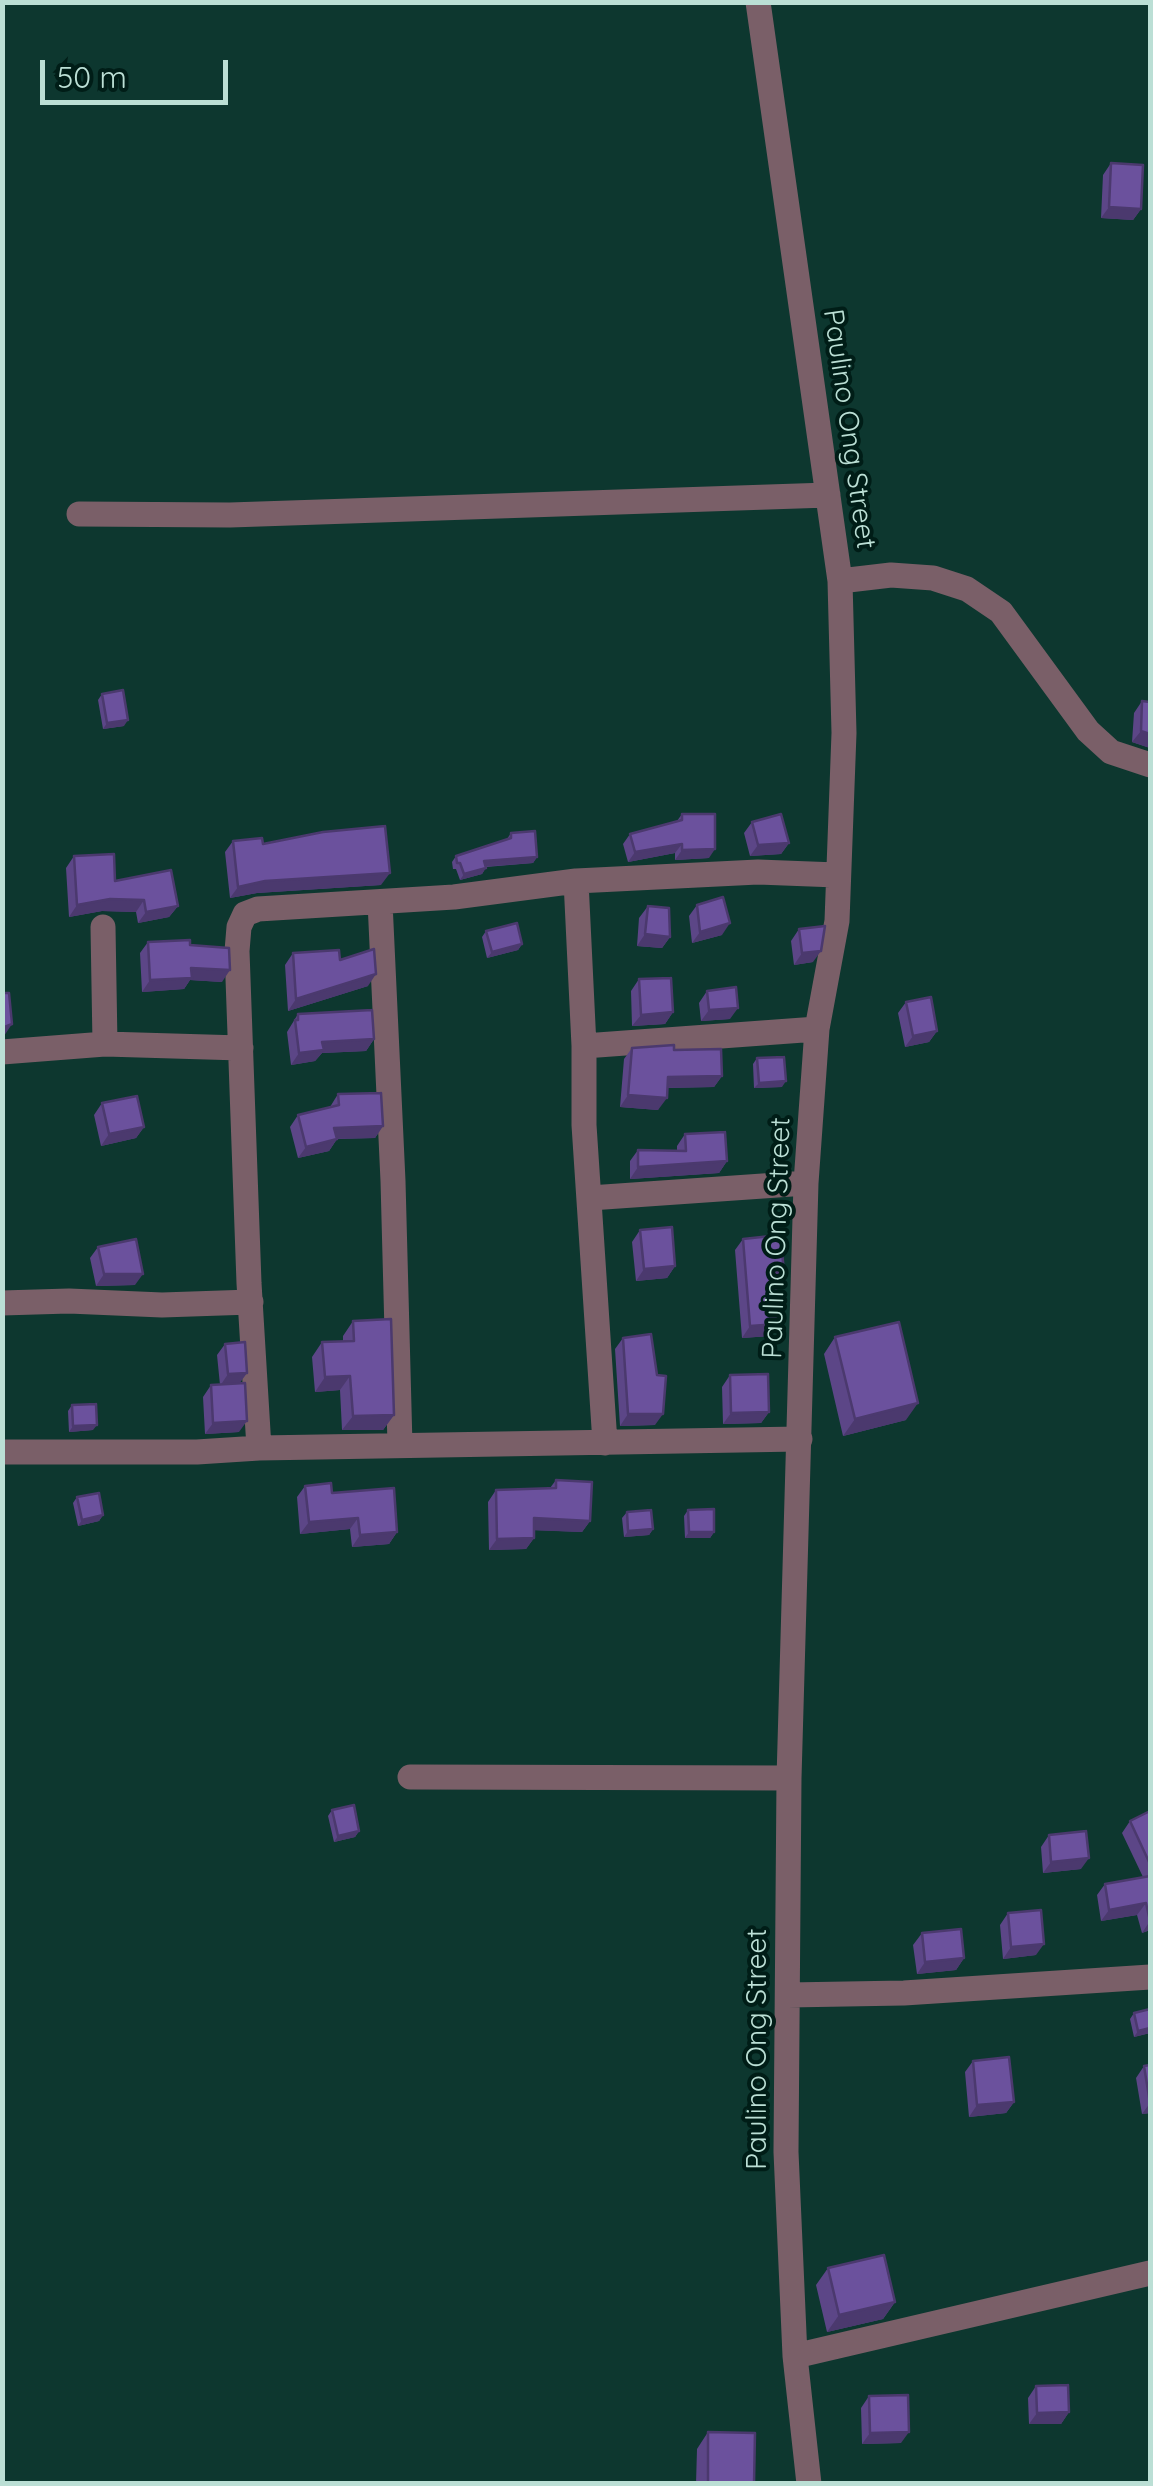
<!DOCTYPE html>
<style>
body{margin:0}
#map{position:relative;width:1153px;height:2486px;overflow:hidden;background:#0d372f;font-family:Quicksand,sans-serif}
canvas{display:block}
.frame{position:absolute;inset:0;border:5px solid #bbdfd5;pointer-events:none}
.scale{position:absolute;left:40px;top:60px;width:188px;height:45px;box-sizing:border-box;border:5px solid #bbdfd5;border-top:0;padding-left:12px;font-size:30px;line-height:35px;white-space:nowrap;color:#bbdfd5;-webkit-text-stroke:8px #001d17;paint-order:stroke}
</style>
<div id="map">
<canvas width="1153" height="2486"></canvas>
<div class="frame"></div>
<div class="scale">50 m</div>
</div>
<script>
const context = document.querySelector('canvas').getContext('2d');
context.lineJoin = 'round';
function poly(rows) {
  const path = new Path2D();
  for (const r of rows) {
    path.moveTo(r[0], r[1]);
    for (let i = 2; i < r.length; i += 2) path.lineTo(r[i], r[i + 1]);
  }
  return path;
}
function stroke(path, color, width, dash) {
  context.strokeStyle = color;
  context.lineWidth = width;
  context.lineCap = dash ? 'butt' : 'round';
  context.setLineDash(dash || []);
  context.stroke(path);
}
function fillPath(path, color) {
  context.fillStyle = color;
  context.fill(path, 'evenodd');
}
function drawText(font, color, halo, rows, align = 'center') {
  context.font = font + ' Quicksand,sans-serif';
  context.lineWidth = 8;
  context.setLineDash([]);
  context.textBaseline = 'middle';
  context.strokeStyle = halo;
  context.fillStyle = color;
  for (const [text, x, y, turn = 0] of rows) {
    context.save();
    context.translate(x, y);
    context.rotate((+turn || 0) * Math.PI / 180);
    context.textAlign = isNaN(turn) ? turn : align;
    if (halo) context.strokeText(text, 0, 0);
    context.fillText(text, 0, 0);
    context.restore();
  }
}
stroke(poly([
 [758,2,840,581,844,733,837,921,817,1029,806,1183,789,1778,786,2152,795,2356,809,2484],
 [79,514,230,515,828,495],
 [840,581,891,575,933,578,967,589,1001,612,1088,731,1111,752,1150,765],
 [576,881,584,1046,584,1125,605,1443],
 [380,902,393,1181,400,1445],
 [103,927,105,1044],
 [584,1046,817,1029],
 [2,1052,105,1044,241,1048],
 [590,1198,806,1183],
 [2,1303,69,1301,162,1305,251,1302],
 [259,1448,249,1283,237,951,239,927,245,914,258,909,454,897,576,881,758,872,837,875],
 [2,1452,197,1452,259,1448,800,1439],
 [410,1777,789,1778],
 [788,1995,904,1993,1150,1977],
 [795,2356,1150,2273]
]), '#7a5f68', 25);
fillPath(poly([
 [1111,163,1141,209,1133,220,1101,218,1103,175],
 [102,694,124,726,103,729,98,700],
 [1142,701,1150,702,1150,748,1132,742,1134,713],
 [682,814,709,858,675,860,675,853,628,862,623,844,630,834,677,821],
 [752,822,789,843,781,854,750,856,744,833],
 [511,833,537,857,533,863,486,867,482,874,460,880,456,869,453,869,452,862,456,856,507,839],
 [233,841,263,844,381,885,257,893,230,898,225,852],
 [74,856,115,881,178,906,169,917,138,923,136,912,102,911,69,917,66,868],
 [697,905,722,935,692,943,689,916],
 [648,906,670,937,662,948,637,946,639,918],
 [799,929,813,962,794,965,791,941],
 [486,931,522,944,518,950,487,958,482,937],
 [148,942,190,945,222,982,190,980,184,989,142,992,140,953],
 [293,953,340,960,368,986,288,1011,285,965],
 [639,979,673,1012,665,1024,632,1026,631,991],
 [707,991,730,1019,701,1021,699,1003],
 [906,1002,937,1031,929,1042,905,1047,898,1013],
 [298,1014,374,1039,366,1051,322,1053,315,1061,291,1065,287,1032],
 [632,1048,674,1050,722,1076,714,1087,667,1088,658,1110,620,1107,624,1059],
 [757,1058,782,1087,754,1088,753,1064],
 [338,1094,383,1126,375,1138,337,1139,329,1151,298,1158,290,1127,298,1115,330,1107],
 [102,1103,144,1127,136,1138,101,1146,94,1115],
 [685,1134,727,1161,719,1173,630,1179,630,1161,638,1150,677,1151,677,1146],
 [640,1230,675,1266,667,1278,636,1281,632,1242],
 [743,1239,776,1283,778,1324,770,1336,742,1338,735,1250],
 [98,1247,135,1285,96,1286,90,1258],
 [353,1321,394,1415,383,1430,342,1430,340,1390,315,1392,312,1357,322,1342,343,1341,343,1336],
 [835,1337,906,1420,843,1436,824,1354],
 [623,1338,655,1425,620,1426,615,1349],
 [225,1344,247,1373,239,1383,239,1432,205,1434,203,1397,211,1385,220,1385,217,1355],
 [730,1375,769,1412,761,1423,723,1424,722,1387],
 [72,1405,93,1430,69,1432,68,1411],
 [556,1480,590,1521,582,1532,534,1530,534,1538,526,1549,489,1550,488,1502,496,1490,550,1488],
 [305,1486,332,1493,397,1532,389,1544,352,1547,350,1529,300,1534,297,1497],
 [77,1497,103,1515,99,1521,78,1526,73,1503],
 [688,1510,714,1532,710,1538,685,1538,684,1516],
 [627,1512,653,1529,649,1535,624,1537,622,1518],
 [332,1810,359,1831,355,1837,334,1842,328,1816],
 [1150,1811,1150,1930,1142,1933,1137,1915,1101,1921,1097,1895,1105,1884,1143,1877,1122,1833,1130,1821],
 [1049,1835,1081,1869,1043,1873,1041,1847],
 [1008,1913,1036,1955,1003,1959,1000,1925],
 [922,1933,964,1958,956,1970,917,1974,913,1945],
 [1150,2009,1150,2033,1134,2037,1130,2019,1134,2013],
 [973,2061,1014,2102,1006,2113,969,2117,965,2072],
 [1150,2065,1150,2113,1142,2114,1136,2078,1144,2066],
 [828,2268,895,2302,883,2319,827,2332,816,2285],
 [1036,2386,1069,2412,1061,2424,1029,2424,1028,2398],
 [869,2396,901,2443,862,2444,861,2408],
 [708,2432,754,2484,696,2484,697,2449]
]), '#5c4687');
fillPath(poly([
 [1109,207,1141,209,1133,220,1101,218],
 [128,720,124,726,103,729,107,723],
 [1141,731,1150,734,1150,748,1132,742],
 [789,843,781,854,750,856,758,845],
 [682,844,675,853,628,862,635,852],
 [715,849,709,858,675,860,682,850],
 [537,857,533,863,480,867,484,861],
 [486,868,482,874,460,880,464,874],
 [390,873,381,885,257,893,230,898,238,887,265,881],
 [110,899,144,900,136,912,102,911,69,917,77,905],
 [178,906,169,917,138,923,146,912],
 [730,923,722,935,692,943,700,932],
 [645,934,670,937,662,948,637,946],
 [522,944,518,950,487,958,492,952],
 [821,951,813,962,794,965,802,953],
 [191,968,230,970,222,982,190,980,184,989,142,992,150,980],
 [376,974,368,986,288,1011,296,999],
 [738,1008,730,1019,701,1021,709,1010],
 [673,1012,665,1024,632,1026,641,1015],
 [12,1024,4,1036,2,1036,2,1028],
 [937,1031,929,1042,905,1047,913,1036],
 [374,1039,366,1051,322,1053,315,1061,291,1065,299,1053,322,1042],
 [722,1076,714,1087,660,1088,668,1077],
 [786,1081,782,1087,754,1088,759,1083],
 [628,1095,667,1098,658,1110,620,1107],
 [383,1126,375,1138,326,1139,334,1128],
 [144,1127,136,1138,101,1146,109,1134],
 [337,1139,329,1151,298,1158,306,1147],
 [727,1161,719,1173,630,1179,638,1167],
 [675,1266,667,1278,636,1281,644,1269],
 [784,1271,776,1283,767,1284,775,1272],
 [104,1274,143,1274,135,1285,96,1286],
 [778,1324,770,1336,742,1338,750,1326],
 [247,1373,239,1384,220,1386,228,1374],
 [350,1376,340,1390,315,1392,325,1377],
 [918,1403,906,1420,843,1436,855,1419],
 [769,1412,761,1423,723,1424,731,1413],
 [628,1414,663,1414,655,1425,620,1426],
 [394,1415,383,1430,342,1430,353,1416],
 [247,1421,239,1432,205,1434,213,1423],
 [97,1425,93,1430,69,1432,73,1426],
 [103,1515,99,1521,78,1526,82,1520],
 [358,1518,350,1529,300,1534,309,1522],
 [534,1518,590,1521,582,1532,526,1530],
 [653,1529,649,1535,624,1537,628,1531],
 [397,1532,389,1544,352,1547,360,1535],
 [689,1532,714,1532,710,1538,685,1538],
 [534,1538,526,1549,489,1550,497,1539],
 [359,1831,355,1837,334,1842,338,1836],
 [1089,1858,1081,1869,1043,1873,1051,1862],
 [1146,1903,1137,1915,1101,1921,1109,1910],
 [1150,1921,1150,1930,1142,1933],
 [1044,1944,1036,1955,1003,1959,1011,1947],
 [964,1958,956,1970,917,1974,925,1962],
 [1150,2028,1150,2033,1134,2037,1138,2031],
 [1014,2102,1006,2113,969,2117,977,2105],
 [1150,2103,1150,2113,1142,2114],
 [895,2302,883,2319,827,2332,839,2315],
 [1069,2412,1061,2424,1029,2424,1037,2413],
 [909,2432,901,2443,862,2444,870,2433]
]), '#4b396e');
const building = poly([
 [1111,163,1143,165,1141,209,1109,207,1111,163],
 [123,690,128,720,107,723,102,694,123,690],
 [1142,701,1150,702,1150,734,1141,731,1142,701],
 [682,814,715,814,715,849,682,850,682,844,635,852,630,834,682,820,682,814],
 [781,814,789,843,758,845,752,822,781,814],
 [385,826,390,873,265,881,238,887,233,841,262,838,263,844,323,832,385,826],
 [535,831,537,857,484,861,486,868,464,874,460,863,457,863,456,856,511,838,511,833,535,831],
 [114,854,115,881,171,870,178,906,146,912,144,900,110,899,77,905,74,856,114,854],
 [723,897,730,923,700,932,697,905,723,897],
 [648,906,669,908,670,937,645,934,648,906],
 [517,923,522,944,492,952,486,931,517,923],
 [825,926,821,951,802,953,799,929,825,926],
 [190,940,190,945,229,948,230,970,191,968,192,978,150,980,148,942,190,940],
 [374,949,376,974,296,999,293,953,339,950,340,960,374,949],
 [671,978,673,1012,641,1015,639,979,671,978],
 [736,987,738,1008,709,1010,707,991,736,987],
 [2,993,9,993,12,1024,2,1028,2,993],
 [931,997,937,1031,913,1036,906,1002,931,997],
 [372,1010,374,1039,322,1042,324,1050,299,1053,295,1020,298,1020,298,1014,372,1010],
 [674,1045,674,1050,721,1049,722,1076,668,1077,667,1098,628,1095,632,1048,674,1045],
 [784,1057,786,1081,759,1083,757,1058,784,1057],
 [381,1093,383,1126,334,1128,337,1139,306,1147,298,1115,339,1105,338,1094,381,1093],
 [137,1096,144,1127,109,1134,102,1103,137,1096],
 [725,1132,727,1161,638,1167,638,1150,686,1151,685,1134,725,1132],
 [672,1227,675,1266,644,1269,640,1230,672,1227],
 [780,1235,784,1271,775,1272,778,1324,750,1326,743,1239,780,1235],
 [136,1239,143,1274,104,1274,98,1247,136,1239],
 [391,1319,394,1415,353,1416,350,1376,325,1377,322,1342,354,1341,353,1321,391,1319],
 [899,1322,918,1403,855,1419,835,1337,899,1322],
 [651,1334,657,1375,666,1376,663,1414,628,1414,623,1338,651,1334],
 [245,1342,247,1373,228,1374,225,1344,245,1342],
 [768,1374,769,1412,731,1413,730,1375,768,1374],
 [245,1383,247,1421,213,1423,211,1385,245,1383],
 [96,1404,97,1425,73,1426,72,1405,96,1404],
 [556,1480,592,1482,590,1521,534,1518,534,1538,497,1539,496,1490,556,1488,556,1480],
 [331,1483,332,1493,394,1488,397,1532,360,1535,358,1518,309,1522,305,1486,331,1483],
 [99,1493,103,1515,82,1520,77,1497,99,1493],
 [714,1509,714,1532,689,1532,688,1510,714,1509],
 [651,1510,653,1529,628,1531,627,1512,651,1510],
 [354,1805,359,1831,338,1836,332,1810,354,1805],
 [1150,1811,1150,1864,1130,1821,1150,1811],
 [1086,1831,1089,1858,1051,1862,1049,1835,1086,1831],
 [1150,1876,1150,1921,1146,1903,1109,1910,1105,1884,1150,1876],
 [1041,1910,1044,1944,1011,1947,1008,1913,1041,1910],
 [961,1929,964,1958,925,1962,922,1933,961,1929],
 [1150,2009,1150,2028,1138,2031,1134,2013,1150,2009],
 [1009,2057,1014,2102,977,2105,973,2061,1009,2057],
 [1150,2065,1150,2103,1144,2066,1150,2065],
 [884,2255,895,2302,839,2315,828,2268,884,2255],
 [1068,2385,1069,2412,1037,2413,1036,2386,1068,2385],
 [908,2395,909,2432,870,2433,869,2396,908,2395],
 [708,2432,755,2433,754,2484,708,2484,708,2432]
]);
fillPath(building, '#6b519d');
stroke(building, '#4b396e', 2.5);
drawText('28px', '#bbdfd5', '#001d17', [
 ["Paulino Ong Street",849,429,82],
 ["Paulino Ong Street",777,1238,-88],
 ["Paulino Ong Street",758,2049,-90]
]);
</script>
